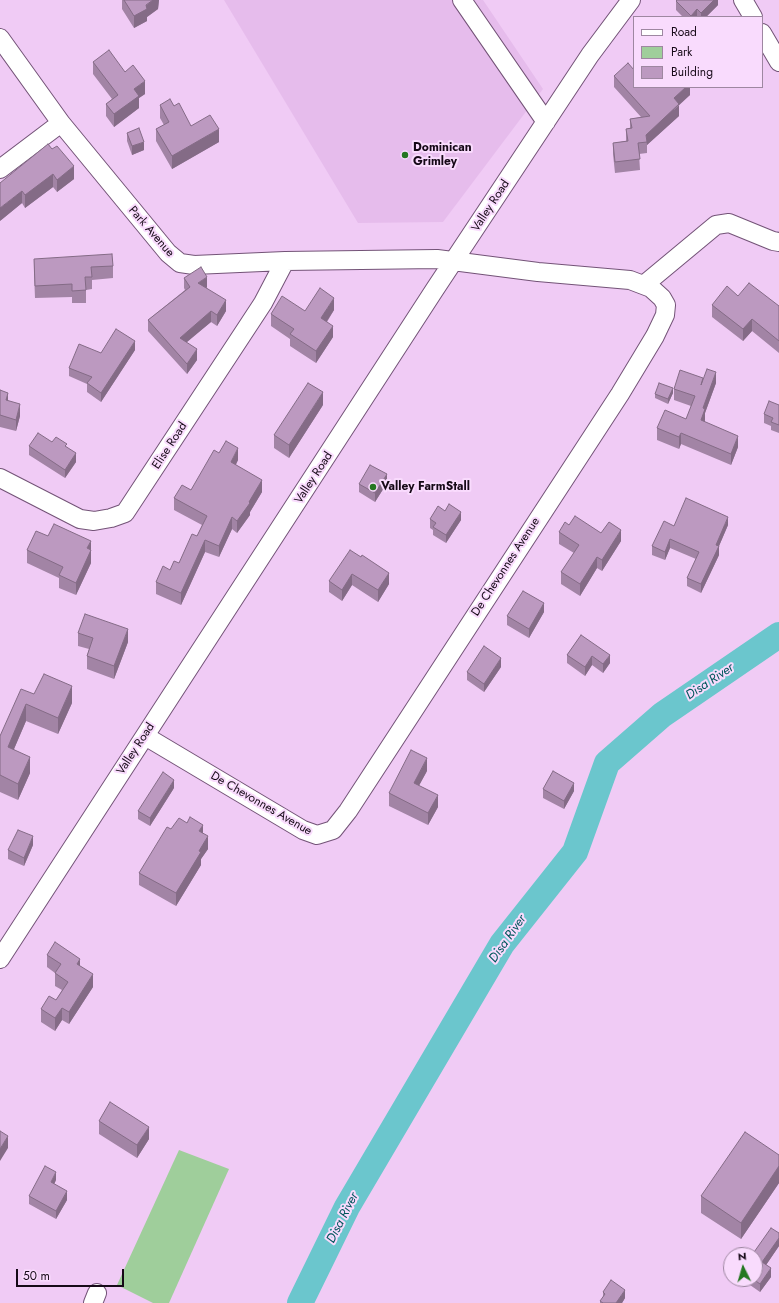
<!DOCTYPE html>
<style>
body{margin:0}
#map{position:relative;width:779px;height:1303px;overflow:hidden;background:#f0cbf5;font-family:Jost,sans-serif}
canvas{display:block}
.legend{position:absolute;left:633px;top:16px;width:130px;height:72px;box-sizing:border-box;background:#f9dbfd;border:1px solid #9e87a1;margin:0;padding:5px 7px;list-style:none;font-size:12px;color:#160917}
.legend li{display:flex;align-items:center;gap:8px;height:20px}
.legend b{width:20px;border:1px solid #9e87a1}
.north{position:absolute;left:723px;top:1247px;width:40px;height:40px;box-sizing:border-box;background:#f9dbfd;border:1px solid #9e87a1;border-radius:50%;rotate:355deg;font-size:11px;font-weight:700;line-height:16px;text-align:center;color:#160917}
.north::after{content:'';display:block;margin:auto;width:14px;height:18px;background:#257721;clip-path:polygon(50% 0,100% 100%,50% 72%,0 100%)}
.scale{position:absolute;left:16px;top:1269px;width:108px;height:18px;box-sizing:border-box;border:2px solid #160917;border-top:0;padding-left:5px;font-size:12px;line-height:14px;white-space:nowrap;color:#160917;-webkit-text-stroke:3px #f9dbfd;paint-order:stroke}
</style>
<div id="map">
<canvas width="779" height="1303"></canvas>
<ul class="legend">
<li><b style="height:5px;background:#fff"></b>Road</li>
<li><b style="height:11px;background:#9fce9b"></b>Park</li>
<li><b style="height:11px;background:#bc99c0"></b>Building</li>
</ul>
<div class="north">N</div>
<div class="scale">50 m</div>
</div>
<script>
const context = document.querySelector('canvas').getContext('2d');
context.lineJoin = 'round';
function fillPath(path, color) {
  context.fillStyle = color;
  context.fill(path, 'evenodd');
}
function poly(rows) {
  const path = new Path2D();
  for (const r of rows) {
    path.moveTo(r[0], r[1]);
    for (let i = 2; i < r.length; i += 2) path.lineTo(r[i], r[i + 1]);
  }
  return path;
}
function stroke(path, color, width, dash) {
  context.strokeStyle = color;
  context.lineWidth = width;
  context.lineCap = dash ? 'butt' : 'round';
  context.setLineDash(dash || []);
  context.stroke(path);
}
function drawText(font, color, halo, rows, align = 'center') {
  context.font = font + ' Jost,sans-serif';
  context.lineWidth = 4;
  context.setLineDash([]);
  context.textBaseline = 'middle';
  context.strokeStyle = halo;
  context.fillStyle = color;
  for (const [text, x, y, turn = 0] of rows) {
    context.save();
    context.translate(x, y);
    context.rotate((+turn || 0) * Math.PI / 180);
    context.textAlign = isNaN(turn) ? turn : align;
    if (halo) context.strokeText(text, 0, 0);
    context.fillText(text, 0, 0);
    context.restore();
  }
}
fillPath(poly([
 [224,0,483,0,543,89,443,222,358,223]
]), '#e6bcec');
fillPath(poly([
 [179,1150,229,1169,169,1303,153,1303,117,1285]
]), '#9fce9b');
stroke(poly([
 [300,1303,347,1207,502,944,575,852,607,763,662,715,779,635]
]), '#6bc6cd', 26);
const minor = poly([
 [462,0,546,122],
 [743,0,753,17],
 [762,33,779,62],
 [0,38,61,123,168,253,180,263,194,265,285,261,437,259,538,272,630,280,651,288,662,298,666,305,665,315,655,336,620,394,348,811,333,830,317,835,303,830,145,736],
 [0,169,61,123],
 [645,284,716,225,729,223,773,241,779,242],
 [0,478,80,519,94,521,111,518,125,513,263,303,285,261],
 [0,959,435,289,590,55,631,0],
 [93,1303,97,1293]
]);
stroke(minor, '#735377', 20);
stroke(minor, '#fff', 18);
fillPath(poly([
 [122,0,159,0,158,9,147,17,147,21,134,28,122,9],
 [718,0,718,5,706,17,683,17,676,10,676,1],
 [93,62,125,72,145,94,139,98,139,108,114,127,106,116,106,104,112,99,93,74],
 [614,76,634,87,690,87,690,95,679,104,679,116,647,145,647,153,639,154,640,170,615,173,613,154,613,143,626,141,626,129,630,128,630,119,641,117,614,87],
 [160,105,174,106,191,126,219,142,172,169,156,141,156,129,164,125,160,118],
 [127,133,144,150,132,155,127,141],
 [48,144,74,179,57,192,53,187,25,208,22,203,0,221],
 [34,259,113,266,113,278,92,280,92,289,86,290,86,303,72,303,72,297,35,298,34,272],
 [184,278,207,287,207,288,226,311,217,326,211,322,186,342,197,360,187,374,148,331,148,320,185,290,184,288],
 [738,296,779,306,779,353,752,331,743,341,712,317,712,305],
 [334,310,327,322,333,337,316,363,290,346,290,339,271,326,271,314,305,311],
 [135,350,101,402,87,392,87,384,69,376,69,368,101,353],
 [703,380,716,383,705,413,705,422,738,447,731,465,681,444,679,449,657,440,657,428,686,419,691,406,674,400,674,389],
 [0,390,20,416,16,431,0,427],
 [673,393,668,404,655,398,655,394],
 [323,405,289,458,274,448,274,435],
 [779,405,779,433,771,430,771,426,764,423,764,414],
 [52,442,67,447,76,462,65,478,29,455,29,446],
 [219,453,238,460,236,465,262,492,250,512,250,515,237,533,232,529,219,557,205,552,181,605,156,594,156,582,179,563,197,536,202,525,174,510,174,498,191,490],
 [387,483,375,502,359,492,359,484],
 [445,511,461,520,446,543,433,535,433,530,430,528,430,519],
 [569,525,601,533,621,541,602,571,597,568,580,596,561,584,561,572,574,553,559,544,559,532],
 [728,525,719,546,719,555,701,593,687,586,687,578,696,559,670,548,665,560,652,555,652,546,674,526],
 [48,536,91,550,91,563,76,595,59,588,59,578,27,563,27,550],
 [361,557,389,584,378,602,352,585,342,601,329,592,329,581],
 [544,612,529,638,507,625,507,616],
 [78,633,128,642,114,679,87,669,87,656,89,649,78,646],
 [581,635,610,663,603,673,592,665,585,676,567,663,567,655],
 [501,667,484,692,467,680,467,672],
 [34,694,72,703,58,734,26,721,14,749,30,773,18,800,0,792,0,736],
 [427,771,419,785,438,807,428,825,389,806,389,793],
 [174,788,150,826,138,819,138,811],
 [543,789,574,791,564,809,543,798],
 [171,829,203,833,208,849,201,859,201,865,176,906,139,885,139,873],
 [33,845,24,866,8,859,8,850],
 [47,955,80,966,93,987,69,1024,62,1020,55,1031,41,1022,41,1009,56,1000,62,990,55,986,55,973,47,967],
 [99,1121,149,1139,137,1158,99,1134],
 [779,1155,779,1183,741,1239,701,1213,701,1196],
 [56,1180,54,1184,67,1200,56,1219,29,1204,29,1196],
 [779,1233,779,1246,766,1265,771,1277,760,1292,750,1285,750,1279,755,1279,755,1255],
 [603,1292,625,1298,622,1303,600,1303,600,1301,603,1298]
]), '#a284a5');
fillPath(poly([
 [153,0,159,0,158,9,147,17,147,21,134,28,134,16],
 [714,0,718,0,718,5,706,17,701,17,701,13],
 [697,9,697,17,691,17,691,16],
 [145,81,145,94,139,98,139,108,114,127,114,114,134,89],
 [686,87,690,87,690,95,674,110,674,98],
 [679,104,679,116,647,145,646,135],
 [219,129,219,142,172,169,172,156],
 [144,142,144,150,132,155,132,146],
 [74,166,74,179,57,192,57,180],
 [53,174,53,187,25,208,25,195],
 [22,191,22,203,0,221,0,208],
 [207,277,207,287,198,293,198,283],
 [334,298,334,310,321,330,321,318],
 [226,300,226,311,217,326,217,315],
 [211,311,211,322,180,348,180,338],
 [752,319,752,331,743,341,743,329],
 [333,326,333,337,316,363,316,351],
 [135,341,135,350,101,402,101,393],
 [197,349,197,360,187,374,187,364],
 [716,372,716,383,705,413,705,420,701,432,701,420,703,408],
 [673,388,673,393,668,404,668,399],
 [323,392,323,405,289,458,289,445],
 [8,393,8,405,6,400],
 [20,404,20,416,16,431,16,420],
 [681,433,681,444,679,449,679,437],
 [738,436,738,447,731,465,731,454],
 [238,448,238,460,231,473,231,462],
 [76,453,76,462,65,478,65,470],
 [387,474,387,483,375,502,375,493],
 [262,480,262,492,250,512,250,515,237,533,237,521],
 [461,512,461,520,446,543,446,535],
 [232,517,232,529,219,557,219,546],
 [728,517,728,525,719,546,719,555,701,593,701,584,716,545],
 [621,530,621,541,602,571,602,560],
 [670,539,670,548,665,560,665,552],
 [205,540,205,552,181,605,181,593],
 [91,541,91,563,76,595,76,583,87,548],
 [597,557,597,568,580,596,580,584],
 [389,573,389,584,378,602,378,590],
 [352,574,352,585,342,601,342,590],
 [544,603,544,612,529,638,529,629],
 [128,629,128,642,114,679,114,666],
 [610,655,610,663,603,673,603,664],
 [592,656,592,665,585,676,585,667],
 [501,658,501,667,484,692,484,684],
 [72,686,72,703,58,734,58,718],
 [26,704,26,721,8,763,8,747],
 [30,757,30,773,18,800,18,784],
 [427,758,427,771,414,795,414,783],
 [174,780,174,788,150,826,150,818],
 [574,783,574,791,564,809,564,801],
 [438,795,438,807,428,825,428,813],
 [203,825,203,838,199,831],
 [33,836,33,845,24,866,24,858],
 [208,836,208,849,201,859,201,865,176,906,176,893,199,851],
 [80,959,80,972,77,964],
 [93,974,93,987,69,1024,69,1012],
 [62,1008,62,1020,55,1031,55,1018],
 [149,1127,149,1139,137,1158,137,1145],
 [8,1136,8,1148,0,1161,0,1149],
 [779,1166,779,1183,741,1239,741,1223],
 [56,1172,56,1180,51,1191,51,1182],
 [67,1191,67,1200,56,1219,56,1211],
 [779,1238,779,1246,762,1271,762,1262],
 [771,1268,771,1277,760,1292,760,1284],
 [625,1290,625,1298,622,1303,616,1303]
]), '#846b86');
const building = poly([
 [124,0,153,0,146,5,147,9,134,16,124,0],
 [677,0,714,0,701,13,697,9,691,16,676,1,677,0],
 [109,50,125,72,133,65,145,81,134,89,139,96,114,114,106,104,118,95,93,62,109,50],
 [628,63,634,70,634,87,686,87,674,98,679,104,646,135,647,142,638,143,640,159,615,162,613,143,628,141,626,129,632,128,630,119,650,116,614,76,628,63],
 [170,99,174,106,179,103,191,126,210,115,219,129,172,156,156,129,169,122,160,105,170,99],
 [139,128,144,142,132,146,127,133,139,128],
 [48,144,52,149,57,146,74,166,57,180,53,174,25,195,22,191,0,208,0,183,48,144],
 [112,254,113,266,91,267,92,277,85,277,86,290,72,291,72,284,35,286,34,259,112,254],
 [201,267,207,277,198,283,226,300,217,315,211,311,180,338,197,349,187,364,148,320,190,287,184,278,201,267],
 [749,283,779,306,779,341,752,319,743,329,712,305,727,286,738,296,749,283],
 [320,288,334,298,321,318,333,326,316,351,290,334,294,329,271,314,282,296,305,311,320,288],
 [116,329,135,341,101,393,87,383,92,377,69,368,79,344,101,353,116,329],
 [707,369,716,372,703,408,705,409,701,420,738,436,731,454,681,433,679,437,657,428,665,410,686,419,695,396,674,389,680,370,703,378,701,385,707,369],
 [308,383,323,392,289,445,274,435,308,383],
 [659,383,673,388,668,399,655,394,659,383],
 [0,390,8,393,6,400,20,404,16,420,0,415,0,390],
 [769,401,779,405,779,425,771,422,773,418,764,414,769,401],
 [38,433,52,442,56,437,67,444,65,446,76,453,65,470,29,446,38,433],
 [226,441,238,448,231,462,262,480,249,502,250,503,237,521,232,517,219,546,205,540,181,593,156,582,163,566,170,570,174,561,179,563,192,534,197,536,207,516,174,498,182,485,191,490,214,450,219,453,226,441],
 [370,465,387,474,375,493,359,484,370,465],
 [686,498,728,517,716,545,719,546,701,584,687,578,699,552,670,539,665,552,652,546,664,521,674,526,686,498],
 [449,504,461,512,446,535,433,527,436,523,430,519,438,506,445,511,449,504],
 [575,516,601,533,609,522,621,530,602,560,597,557,580,584,561,572,579,545,559,532,565,522,569,525,575,516],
 [54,524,91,541,87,548,91,550,76,583,59,575,63,567,27,550,36,531,48,536,54,524],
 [350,550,361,557,362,555,389,573,378,590,352,574,342,590,329,581,350,550],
 [523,591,544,603,529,629,507,616,523,591],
 [85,614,128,629,114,666,87,656,93,638,78,633,85,614],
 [581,635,610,655,603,664,592,656,585,667,567,655,581,635],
 [484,646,501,658,484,684,467,672,484,646],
 [44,674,72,686,58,718,26,704,8,747,30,757,18,784,0,775,0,736,21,689,34,694,44,674],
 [411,750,427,758,414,783,438,795,428,813,389,793,411,750],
 [553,771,574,783,564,801,543,789,553,771],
 [163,772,174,780,150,818,138,811,163,772],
 [190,817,203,825,199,831,208,836,199,851,201,852,176,893,139,873,167,827,171,829,179,818,187,823,190,817],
 [18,830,33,836,24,858,8,850,18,830],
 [55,942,80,959,77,964,93,974,69,1012,62,1008,55,1018,41,1009,49,996,56,1000,68,982,55,973,61,964,47,955,55,942],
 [110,1102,149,1127,137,1145,99,1121,110,1102],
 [0,1131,8,1136,0,1149,0,1131],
 [745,1132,779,1155,779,1166,741,1223,701,1196,745,1132],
 [45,1166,56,1172,51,1182,67,1191,56,1211,29,1196,45,1166],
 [771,1228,779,1233,779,1238,762,1262,771,1268,760,1284,753,1279,755,1279,756,1269,755,1255,752,1255,771,1228],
 [611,1280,625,1290,616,1303,603,1303,600,1301,605,1294,603,1292,611,1280]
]);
fillPath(building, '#bc99c0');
stroke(building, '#846b86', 1);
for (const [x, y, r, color] of [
 [405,155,4,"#257721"],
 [373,487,4,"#257721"]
]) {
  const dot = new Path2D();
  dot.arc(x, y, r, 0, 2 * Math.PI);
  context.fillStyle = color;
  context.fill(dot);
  stroke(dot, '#f9dbfd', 1.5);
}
drawText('bold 12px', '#160917', '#f9dbfd', [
 ["Dominican",413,148],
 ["Grimley",413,162],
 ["Valley FarmStall",381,487]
], 'left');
drawText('12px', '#160917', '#f9dbfd', [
 ["Valley Road",491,206,-57],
 ["Park Avenue",151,232,49],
 ["Elise Road",170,446,-57],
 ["Valley Road",314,478,-57],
 ["De Chevonnes Avenue",506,567,-57],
 ["Valley Road",136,749,-57],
 ["De Chevonnes Avenue",261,804,30]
]);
drawText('italic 13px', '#00565b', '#f9dbfd', [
 ["Disa River",710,682,-34],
 ["Disa River",508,939,-55],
 ["Disa River",343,1218,-63]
]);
</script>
